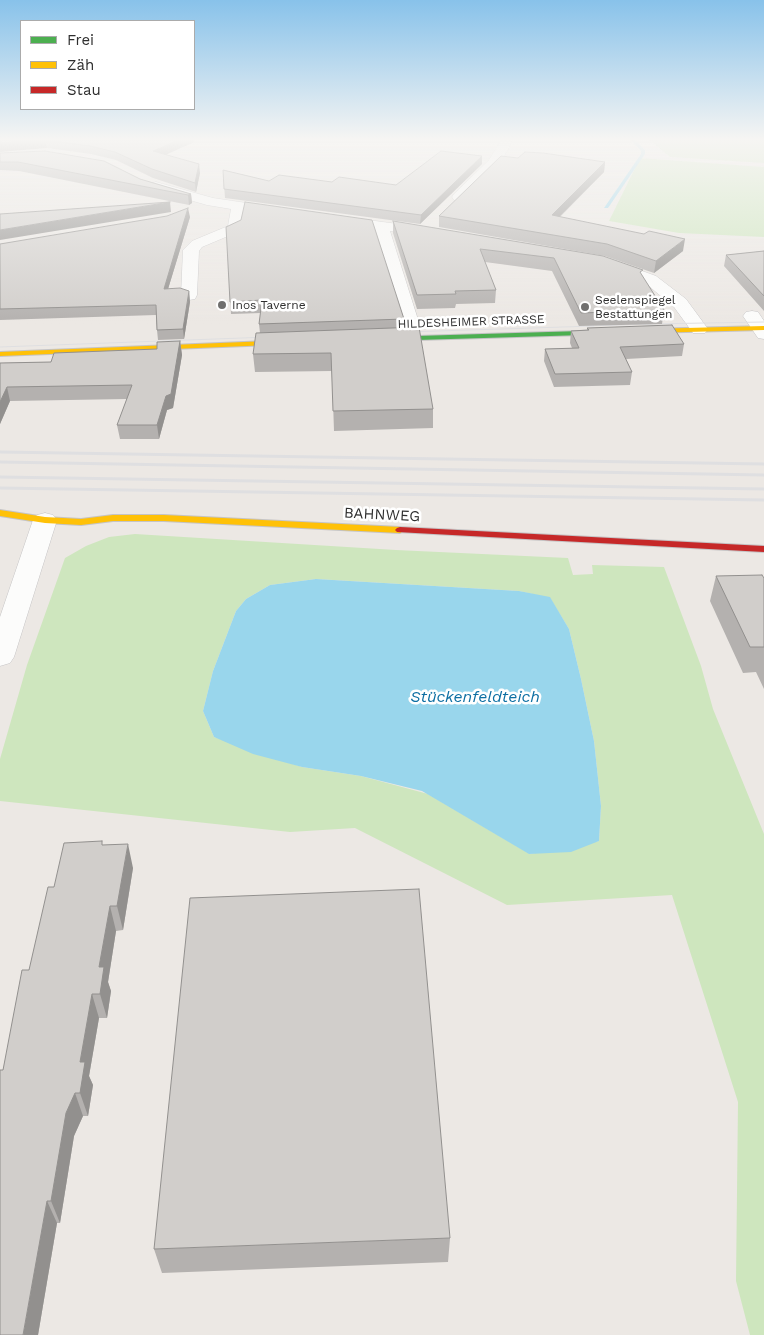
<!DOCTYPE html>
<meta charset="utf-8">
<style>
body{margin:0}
#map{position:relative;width:764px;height:1335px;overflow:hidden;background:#ece8e4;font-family:"Work Sans",sans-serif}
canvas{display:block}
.legend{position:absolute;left:20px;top:20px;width:175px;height:90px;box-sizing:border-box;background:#fff;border:1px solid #ababab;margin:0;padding:6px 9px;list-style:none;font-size:15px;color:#2e2e2e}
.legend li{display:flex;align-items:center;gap:10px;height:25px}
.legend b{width:25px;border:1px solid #ababab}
</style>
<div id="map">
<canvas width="764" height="1335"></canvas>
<ul class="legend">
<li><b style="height:6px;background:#4caf50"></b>Frei</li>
<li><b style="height:6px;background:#ffc107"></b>Zäh</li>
<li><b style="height:6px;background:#c62828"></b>Stau</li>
</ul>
</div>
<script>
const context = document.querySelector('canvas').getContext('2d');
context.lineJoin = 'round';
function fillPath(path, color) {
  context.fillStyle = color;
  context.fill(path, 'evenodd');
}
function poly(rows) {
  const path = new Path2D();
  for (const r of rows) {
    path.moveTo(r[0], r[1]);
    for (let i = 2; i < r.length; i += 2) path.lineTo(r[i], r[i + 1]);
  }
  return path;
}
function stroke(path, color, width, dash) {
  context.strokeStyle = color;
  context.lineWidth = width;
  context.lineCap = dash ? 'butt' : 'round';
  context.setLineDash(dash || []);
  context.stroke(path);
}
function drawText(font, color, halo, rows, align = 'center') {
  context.font = font + ' "Work Sans",sans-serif';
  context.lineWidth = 5;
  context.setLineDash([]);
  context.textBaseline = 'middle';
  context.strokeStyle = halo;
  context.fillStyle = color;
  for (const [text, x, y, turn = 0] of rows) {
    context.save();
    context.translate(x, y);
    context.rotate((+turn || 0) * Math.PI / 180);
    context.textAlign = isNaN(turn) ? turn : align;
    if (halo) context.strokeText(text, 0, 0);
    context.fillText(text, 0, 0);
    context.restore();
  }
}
fillPath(poly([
 [647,138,764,138,764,163,670,157],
 [640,158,764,167,764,237,679,233,609,221],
 [135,534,396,550,568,558,573,575,593,574,592,565,664,567,701,666,713,709,764,834,764,1335,750,1335,736,1281,738,1102,672,895,507,905,355,828,290,832,0,801,0,759,27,665,65,558,86,546,109,537],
 [316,579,519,591,550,598,569,629,581,679,594,741,601,806,599,841,530,854,428,794,361,776,302,767,214,737,203,711,213,671,236,611,246,599,270,585]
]), '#cee6be');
fillPath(poly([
 [316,579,519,591,550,597,569,629,581,679,594,741,601,806,599,841,571,852,529,854,422,791,361,776,302,767,253,754,214,737,203,711,213,671,236,611,246,599,270,585]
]), '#99d6ec');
fillPath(poly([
 [629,138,633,138,645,150,645,154,608,208,604,208,641,154,641,151,629,138]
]), '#99d6ec');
const street = poly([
 [506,138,512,142,499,165,464,200,454,200,452,197,454,194,489,160,502,139,506,138],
 [156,182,213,198,280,208,287,212,280,216,244,211,240,231,202,247,199,251,197,295,195,299,189,300,183,299,181,295,183,250,192,241,228,226,231,209,207,205,151,189,149,186,151,183,156,182],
 [337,216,436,229,439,232,436,235,431,237,390,231,420,326,417,330,405,330,402,326,374,229,332,223,330,220,337,216],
 [606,258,656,276,686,299,708,329,705,333,693,333,674,307,644,282,600,266,598,263,600,260,606,258],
 [752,311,758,312,764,321,764,339,758,338,743,316,746,312,752,311],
 [45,513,53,515,57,520,14,657,10,663,0,666,0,617,33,520,37,515,45,513]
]);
const fast = poly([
 [647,329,651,331,650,333,384,341,380,339,384,337,647,329]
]);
const slow = poly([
 [764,326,764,330,647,333,643,331,647,329,764,326],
 [293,340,296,340,296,344,0,356,0,352,293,340],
 [0,510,45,517,81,519,113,515,164,515,400,527,405,530,400,533,164,521,113,521,81,525,45,523,0,516,0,510]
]);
const jam = poly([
 [400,527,764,546,764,552,397,532,395,530,397,528,400,527]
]);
stroke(street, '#c5c4c5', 1);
stroke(fast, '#c5c4c5', 2);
stroke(slow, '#c5c4c5', 2);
stroke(jam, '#c5c4c5', 2);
fillPath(street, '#fcfcfb');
fillPath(fast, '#4caf50');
fillPath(slow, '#ffc107');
fillPath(jam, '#c62828');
stroke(poly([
 [647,324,764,322],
 [587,326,652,324],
 [407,332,594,326],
 [0,347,269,337]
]), '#dfdfe1', 1);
stroke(poly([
 [0,452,764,464],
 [0,462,764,475],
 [0,477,764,489],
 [0,488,764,500]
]), '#dfdfe1', 3);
fillPath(poly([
 [0,138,194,142,165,155,200,173,196,192,153,178,116,160,91,154,47,148],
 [0,153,140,179,191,194,192,203,189,205,19,171,0,170],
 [518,158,605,162,604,172,560,217,683,251,654,273,605,256,439,227,439,216],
 [482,164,420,224,225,198,223,170,269,181,332,182,396,185],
 [190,217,168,289,189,291,190,302,184,339,158,340,157,330,156,315,0,320,0,244],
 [393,221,642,276,664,310,662,324,579,326,552,271,485,262,496,290,495,303,456,304,455,308,417,309,393,233],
 [226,227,404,319,404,328,433,409,433,428,334,431,332,371,255,372,253,354,260,333,259,324,261,313,231,314],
 [764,251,764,311,724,266,726,255],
 [587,328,684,344,682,356,626,359,632,372,630,385,554,387,544,361,545,349,572,348,570,343,571,331,587,330],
 [180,341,182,355,173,408,167,410,159,439,120,439,117,425,127,399,10,401,0,424,0,363,51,362,157,349],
 [716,576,764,578,764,689,756,672,743,673,710,601],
 [103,845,133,868,123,930,116,931,108,982,111,991,107,1018,99,1018,89,1076,93,1085,88,1116,83,1116,74,1136,60,1223,57,1223,38,1335,3,1070,29,970,54,887],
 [450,1238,448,1262,162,1273,154,1249]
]), '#b4b1af');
fillPath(poly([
 [184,138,194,138,194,142,154,160,153,151],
 [45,140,47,148,0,152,0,143],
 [482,156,482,164,420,224,421,215],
 [605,162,604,172,550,226,552,215],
 [199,164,200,173,196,192,195,183],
 [191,194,192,203,189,205,188,195],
 [170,202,171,212,0,240,0,230],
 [188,208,190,217,165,299,164,289],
 [685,239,683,251,654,273,656,261],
 [189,291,190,302,184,339,183,329],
 [180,341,182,355,173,408,167,410,159,439,157,425,166,396],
 [7,387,10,401,0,424,0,402],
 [128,844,133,868,123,930,117,906],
 [110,906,116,931,108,982,111,991,107,1018,100,994,99,967],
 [92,994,99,1018,89,1076,93,1085,88,1116,80,1093,80,1062],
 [75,1093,83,1116,74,1136,60,1223,51,1201,66,1113],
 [47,1201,57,1223,38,1335,23,1335]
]), '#92908e');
const building = poly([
 [0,138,184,138,153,151,199,164,195,183,152,169,115,152,90,146,45,140,0,143,0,138],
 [45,151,104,161,140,179,191,194,188,195,18,162,0,162,0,153,45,151],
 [441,151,482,156,421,215,224,189,223,170,269,181,279,175,332,182,339,177,396,185,441,151],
 [525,152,543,153,605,162,552,215,644,234,649,231,685,239,656,261,607,244,439,216,501,156,518,158,525,152],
 [170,202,0,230,0,214,170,202],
 [245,202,372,220,404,319,259,324,262,300,230,302,226,227,241,220,245,202],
 [188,208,164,289,180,288,189,291,183,329,157,330,156,305,0,309,0,244,167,216,188,208],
 [393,221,603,256,643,270,640,272,664,310,581,313,554,258,480,249,496,290,455,291,456,294,417,295,393,221],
 [764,251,764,296,726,255,764,251],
 [672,325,684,344,620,347,632,372,555,374,545,349,579,348,571,331,589,330,587,328,672,325],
 [419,327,433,409,333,411,331,353,253,354,256,333,419,327],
 [180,341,171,394,166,396,157,425,117,425,132,385,7,387,0,402,0,363,51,362,54,353,157,349,157,342,180,341],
 [762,575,764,578,764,647,750,647,716,576,762,575],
 [102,841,102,845,128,844,117,906,110,906,99,967,104,967,100,994,92,994,80,1062,85,1062,80,1093,75,1093,66,1113,51,1201,47,1201,23,1335,0,1335,0,1070,3,1070,22,970,29,970,48,887,54,887,64,843,102,841],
 [419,889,450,1238,154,1249,190,898,419,889]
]);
fillPath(building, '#d1cecb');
stroke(building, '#92908e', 1);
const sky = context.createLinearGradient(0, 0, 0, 324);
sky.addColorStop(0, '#88c2ea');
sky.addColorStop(0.43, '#f6f5f3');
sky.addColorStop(1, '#f6f5f300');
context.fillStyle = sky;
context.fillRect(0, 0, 764, 324);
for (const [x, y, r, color] of [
 [222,305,5,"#706f6e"],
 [585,307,5,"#706f6e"]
]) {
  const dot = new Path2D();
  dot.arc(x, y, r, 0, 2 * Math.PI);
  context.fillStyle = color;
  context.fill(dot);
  stroke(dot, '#fff', 2);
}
drawText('12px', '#2e2e2e', '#fff', [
 ["Seelenspiegel",595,300],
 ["Bestattungen",595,314],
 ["Inos Taverne",232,305]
], 'left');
drawText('12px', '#2e2e2e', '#fff', [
 ["HILDESHEIMER STRASSE",471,322,-2]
]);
drawText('15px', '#2e2e2e', '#fff', [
 ["BAHNWEG",382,515,3]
]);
drawText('italic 16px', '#0d6fa3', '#fff', [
 ["Stückenfeldteich",475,697]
]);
</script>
